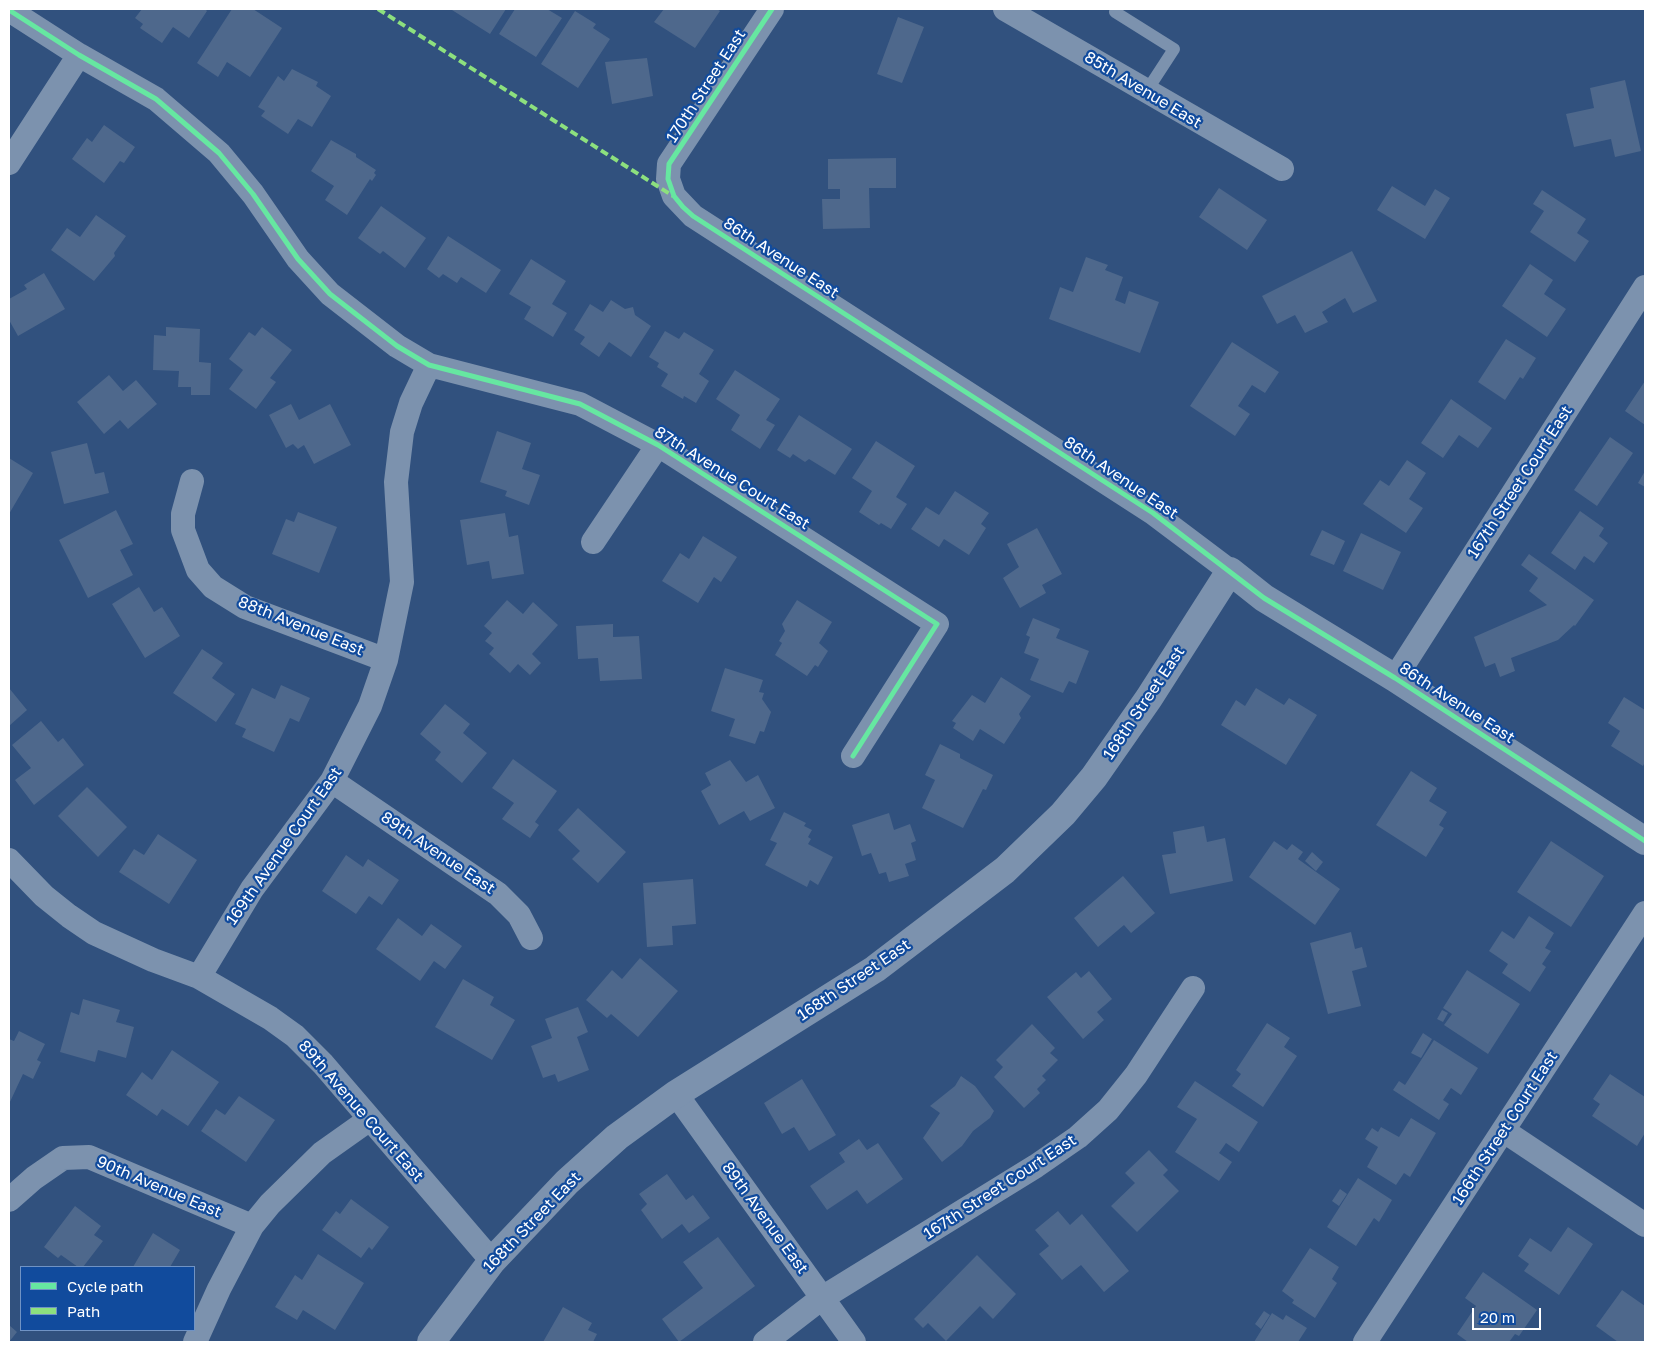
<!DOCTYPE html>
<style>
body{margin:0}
#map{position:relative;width:1654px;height:1351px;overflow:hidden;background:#31517e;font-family:"Golos Text",sans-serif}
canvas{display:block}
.frame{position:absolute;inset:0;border:10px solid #fff;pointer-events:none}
.legend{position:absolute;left:20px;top:1266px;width:175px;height:65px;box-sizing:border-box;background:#114b9d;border:1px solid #7093c4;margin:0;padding:6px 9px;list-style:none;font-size:15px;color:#fff}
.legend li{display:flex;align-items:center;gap:10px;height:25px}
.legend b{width:25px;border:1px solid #7093c4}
.scale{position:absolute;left:1472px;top:1308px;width:69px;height:22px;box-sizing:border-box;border:2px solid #fff;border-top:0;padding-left:6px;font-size:15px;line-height:18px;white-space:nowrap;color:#fff;-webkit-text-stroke:4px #114b9d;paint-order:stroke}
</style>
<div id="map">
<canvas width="1654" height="1351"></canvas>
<div class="frame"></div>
<ul class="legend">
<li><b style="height:6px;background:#66e7a1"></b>Cycle path</li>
<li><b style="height:6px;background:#8de07e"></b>Path</li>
</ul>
<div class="scale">20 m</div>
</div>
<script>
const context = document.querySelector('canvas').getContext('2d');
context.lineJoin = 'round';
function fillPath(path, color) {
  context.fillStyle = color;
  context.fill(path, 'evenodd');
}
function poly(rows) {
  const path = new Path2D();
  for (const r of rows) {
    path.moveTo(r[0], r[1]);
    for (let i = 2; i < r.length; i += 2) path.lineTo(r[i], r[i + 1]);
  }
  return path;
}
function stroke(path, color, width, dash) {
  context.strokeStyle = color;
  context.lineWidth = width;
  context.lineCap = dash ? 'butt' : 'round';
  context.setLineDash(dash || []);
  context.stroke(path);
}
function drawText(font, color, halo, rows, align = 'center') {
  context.font = font + ' "Golos Text",sans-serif';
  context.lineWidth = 4.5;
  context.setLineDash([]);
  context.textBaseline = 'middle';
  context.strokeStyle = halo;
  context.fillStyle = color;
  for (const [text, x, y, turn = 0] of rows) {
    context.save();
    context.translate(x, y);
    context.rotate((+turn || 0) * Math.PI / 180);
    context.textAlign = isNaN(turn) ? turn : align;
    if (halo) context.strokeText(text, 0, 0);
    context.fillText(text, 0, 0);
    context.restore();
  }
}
fillPath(poly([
 [142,9,205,9,207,11,189,38,173,27,162,43,140,28,143,24,135,18],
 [232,9,253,9,282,28,250,77,227,62,218,77,197,63],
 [453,9,506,9,490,34,452,10],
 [515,9,547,9,562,18,536,57,499,34],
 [664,9,717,9,720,11,695,48,654,22],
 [575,11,596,24,593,28,610,39,578,88,541,64],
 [898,17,924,27,902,83,877,74],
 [647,58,653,96,612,104,605,62],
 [292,69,318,82,316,86,331,96,312,127,298,119,288,134,261,116,265,111,258,107,278,76,284,81],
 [1625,80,1641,151,1615,157,1611,139,1574,147,1566,114,1594,108,1590,88],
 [104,125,135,147,124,163,120,161,104,183,72,159,87,138,92,142],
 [331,140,356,154,356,157,376,170,374,173,376,175,372,181,370,179,347,215,325,200,334,186,311,171],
 [896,158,896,188,869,188,870,228,823,229,822,199,840,199,840,189,828,189,828,159],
 [1392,186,1425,206,1435,189,1450,198,1425,239,1377,210],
 [1219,188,1267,220,1247,250,1199,217],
 [1542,190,1586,219,1577,233,1589,241,1575,262,1530,232,1544,211,1533,204],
 [381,206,426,238,405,268,383,251,380,254,358,238],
 [96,215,126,236,114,253,115,256,94,281,51,250,67,228,80,237],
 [448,236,501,270,486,293,461,277,457,283,443,274,439,278,427,269],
 [1352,251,1377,301,1353,313,1345,298,1322,312,1328,322,1305,333,1295,315,1277,324,1262,296],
 [1086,257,1108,265,1105,270,1123,277,1115,300,1125,304,1129,291,1159,302,1140,353,1049,319,1060,287,1073,292],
 [531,259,566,281,552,304,567,313,553,337,524,319,531,307,509,294],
 [1530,264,1553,280,1544,294,1566,309,1547,337,1502,306],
 [44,273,65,309,18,336,9,320,9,299,27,289,24,285],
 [611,300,625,309,633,307,635,315,651,326,631,357,609,342,599,357,580,344,585,337,574,330,590,304,603,312],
 [166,327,200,329,199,362,211,363,210,395,191,395,191,387,178,387,179,371,153,370,154,335,166,336],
 [262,327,292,350,270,378,276,382,256,409,229,389,243,370,229,359,249,332,255,336],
 [665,331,679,339,684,332,714,350,699,374,709,381,696,403,684,396,683,399,661,386,668,374,657,367,659,363,649,357],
 [1506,339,1536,358,1523,379,1520,377,1505,400,1478,382],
 [1232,342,1279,372,1265,393,1252,385,1238,406,1250,414,1235,436,1190,406],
 [735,370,780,399,766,420,775,425,760,449,731,430,740,415,716,399],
 [109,375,123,391,136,380,157,404,128,429,120,420,104,434,77,402],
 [1645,381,1645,425,1625,411],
 [1451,399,1492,428,1478,448,1459,435,1443,458,1421,443],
 [291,404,299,420,330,404,351,445,314,464,304,445,298,449,293,444,286,448,269,415],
 [799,415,852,449,835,475,809,459,805,462,793,454,790,458,777,450],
 [497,431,531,443,522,469,540,475,529,505,505,496,507,491,480,482],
 [1610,437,1633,453,1597,506,1574,490],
 [876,441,915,466,896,497,907,504,891,529,881,523,879,525,859,512,872,491,852,478],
 [87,443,95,474,104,472,109,493,64,504,51,452],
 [9,458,33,473,9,514],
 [1407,460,1426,473,1409,499,1423,508,1406,533,1363,504,1380,480,1389,486],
 [1645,471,1645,487,1638,483],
 [955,491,989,513,981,524,986,528,969,555,944,539,939,547,911,529,926,507,939,515],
 [116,510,133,544,120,550,133,575,88,598,59,540],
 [1580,511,1604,528,1599,536,1608,543,1594,563,1584,556,1575,570,1551,553],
 [298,512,337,527,319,573,272,554,286,519,294,522],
 [505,513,509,537,518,535,524,574,492,579,489,561,467,565,460,520],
 [1037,528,1062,574,1042,585,1046,593,1020,608,1003,578,1019,567,1007,544],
 [1322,530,1345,541,1334,565,1310,555],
 [1361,533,1401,552,1383,590,1343,571],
 [703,536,737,557,721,582,714,577,698,603,662,581,680,553,689,559],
 [1529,554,1594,600,1575,626,1574,625,1558,640,1511,658,1515,671,1500,677,1495,663,1485,667,1474,637,1547,605,1529,591,1538,578,1521,565],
 [139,587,154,612,162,607,180,636,145,658,112,604],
 [507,600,523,614,533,602,558,625,532,654,541,663,530,675,518,664,510,673,489,654,494,648,485,641,492,633,484,626],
 [797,600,832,622,819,643,828,651,818,667,815,665,807,676,775,655,782,643,779,641,785,631,782,624],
 [1033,618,1060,629,1056,638,1089,651,1076,684,1069,681,1063,693,1030,680,1039,659,1024,653,1030,637,1026,635],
 [613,624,613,637,639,636,642,679,600,681,598,658,578,659,576,626],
 [202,649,223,663,212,678,235,694,216,722,173,693],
 [725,668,763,680,759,692,764,693,762,699,771,712,764,732,760,731,755,744,729,736,735,719,711,711],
 [1001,677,1031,696,1019,714,1021,718,1004,744,980,729,973,741,953,728,956,723,952,721,972,695,985,703],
 [281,685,310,698,299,722,290,718,274,752,242,737,246,729,235,724,252,688,275,699],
 [9,688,27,710,9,726],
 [1256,688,1284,705,1289,698,1317,715,1286,765,1221,725,1236,700,1245,706],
 [1624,697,1645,710,1645,762,1643,766,1611,746,1620,731,1608,723],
 [445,704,470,724,463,733,487,753,462,783,435,760,441,752,420,734],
 [41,721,58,742,63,738,84,765,34,805,15,780,31,768,12,745],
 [940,744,960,754,960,758,993,775,986,790,983,789,963,828,922,808,935,780,925,775],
 [513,759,557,791,535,822,539,825,530,838,502,819,514,803,492,788],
 [730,760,746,782,758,775,775,808,750,821,744,811,719,825,701,791,711,785,705,773],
 [1411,771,1437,788,1429,801,1447,812,1439,825,1444,828,1426,857,1376,825],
 [87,787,127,827,98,857,58,816],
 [578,808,626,852,598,883,572,859,580,851,558,830],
 [784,812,806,823,804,826,812,830,808,837,811,839,808,844,833,857,818,885,810,880,807,887,765,865,777,843,770,840],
 [889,813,894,830,910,824,916,841,911,843,916,860,905,864,909,876,889,882,886,872,879,874,871,853,862,856,852,825],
 [1204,826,1207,842,1225,838,1233,881,1170,894,1162,855,1176,853,1173,832],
 [158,834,197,860,169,904,119,872,134,849,144,855],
 [1274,841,1287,850,1292,844,1303,852,1298,859,1340,889,1315,925,1249,877],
 [1551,841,1604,876,1571,927,1517,892],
 [1312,852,1323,862,1316,871,1305,861],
 [346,855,363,867,368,859,399,880,382,905,369,896,356,914,322,891],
 [1123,876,1155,913,1131,933,1124,925,1098,947,1074,918],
 [693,879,696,924,672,926,673,945,647,947,643,883],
 [1529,916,1554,933,1545,948,1551,951,1542,964,1546,967,1530,992,1502,973,1508,964,1489,951,1502,931,1514,939],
 [398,918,422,936,431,924,462,946,445,969,434,961,420,981,376,949],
 [1351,932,1355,949,1362,947,1367,967,1352,971,1361,1006,1328,1014,1310,943],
 [640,958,678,991,638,1037,611,1014,607,1018,586,1000,612,970,622,979],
 [1467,970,1520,1004,1488,1054,1444,1025,1452,1014,1443,1008],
 [1089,971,1112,999,1097,1012,1104,1020,1083,1039,1047,997,1076,972,1081,978],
 [463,979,494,997,490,1005,515,1020,492,1060,435,1027],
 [83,999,120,1010,116,1022,134,1027,126,1058,98,1050,95,1062,60,1052,71,1012,79,1015],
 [578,1007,588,1032,577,1037,589,1070,558,1082,555,1074,543,1078,531,1046,552,1038,545,1019],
 [1442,1010,1448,1013,1443,1022,1437,1019],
 [1267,1023,1290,1038,1284,1047,1297,1056,1263,1107,1232,1086,1241,1074,1236,1070],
 [1032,1024,1055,1048,1050,1053,1058,1060,1042,1076,1046,1080,1037,1089,1040,1093,1024,1108,994,1077,1003,1067,996,1060],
 [19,1031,45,1044,37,1060,41,1062,33,1079,23,1074,9,1104,9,1039,14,1041],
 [1423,1033,1432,1039,1421,1058,1411,1053],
 [1434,1040,1478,1068,1461,1095,1451,1088,1443,1100,1449,1104,1439,1120,1393,1090,1399,1081,1405,1085],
 [172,1050,219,1082,188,1126,162,1109,157,1116,126,1095,142,1072,152,1080],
 [1610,1074,1645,1097,1645,1133,1637,1146,1592,1116,1600,1104,1593,1099],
 [961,1076,975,1086,994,1111,990,1118,973,1131,962,1146,942,1162,923,1138,940,1113,930,1106,955,1086],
 [802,1079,836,1135,809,1151,794,1127,782,1134,764,1103],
 [1195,1081,1258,1122,1239,1152,1226,1143,1219,1153,1232,1162,1219,1181,1175,1152,1197,1119,1177,1107],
 [239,1096,275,1120,246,1162,201,1131,216,1109,225,1115],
 [1411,1118,1436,1133,1410,1177,1404,1173,1396,1185,1367,1167,1378,1147,1365,1139,1372,1128,1378,1132,1381,1127,1399,1137],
 [859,1139,867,1150,878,1143,903,1179,867,1204,857,1190,827,1210,810,1186,845,1162,839,1153],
 [1149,1150,1168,1170,1163,1175,1179,1191,1137,1232,1111,1206,1135,1183,1125,1173],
 [667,1174,686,1200,693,1195,710,1218,689,1233,682,1224,662,1239,641,1210,647,1204,639,1194],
 [1358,1178,1392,1200,1379,1222,1374,1218,1356,1246,1327,1227],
 [1340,1189,1347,1194,1339,1206,1332,1201],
 [351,1199,389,1227,372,1250,369,1247,361,1258,322,1230,336,1211,340,1214],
 [75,1206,101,1226,94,1235,103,1241,83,1267,78,1267,61,1255,58,1258,44,1247],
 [1058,1211,1070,1225,1082,1214,1129,1271,1104,1292,1081,1265,1062,1280,1039,1254,1049,1246,1035,1230],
 [1568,1227,1593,1244,1559,1295,1524,1271,1529,1264,1518,1256,1530,1238,1551,1252],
 [153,1233,180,1250,170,1267,133,1267],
 [718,1237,755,1286,679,1342,662,1319,703,1288,683,1262],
 [1310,1248,1339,1267,1332,1279,1337,1283,1315,1318,1292,1303,1294,1300,1282,1291],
 [318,1254,364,1283,335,1330,303,1310,297,1320,275,1307,295,1275,302,1280],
 [977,1255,1016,1294,993,1319,980,1306,946,1341,928,1323,923,1328,914,1319],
 [1483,1272,1537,1310,1519,1336,1515,1334,1509,1342,1468,1342,1457,1334,1476,1306,1465,1298],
 [1622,1290,1645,1306,1645,1342,1618,1342,1596,1326],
 [563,1307,592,1323,588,1330,597,1334,593,1342,543,1342],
 [1264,1311,1270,1315,1261,1329,1255,1324],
 [1272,1313,1283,1320,1286,1315,1307,1328,1298,1342,1254,1342],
 [9,1325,17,1332,9,1342]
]), '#4e688c');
stroke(poly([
 [1115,12,1174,49,1146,92]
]), '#7c92ae', 12);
stroke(poly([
 [772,9,669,164,668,179,674,196,693,216,1153,513,1230,571],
 [1005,9,1282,169],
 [9,10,79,55,156,99,219,153,253,194,298,259,330,294,397,346,429,365,580,404,658,445,937,624,853,756],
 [9,163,79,55],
 [192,481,183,514,183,530,198,570,213,587,245,607,386,660],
 [593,542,658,445],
 [1395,678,1645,287],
 [332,781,498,894,519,915,531,938],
 [9,860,44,896,69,916,94,933,153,960,199,977,270,1018,295,1036,323,1064,492,1261],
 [199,977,252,889,332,781,370,706,386,660,402,582,396,482,402,432,411,403,429,365],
 [676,1094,854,1342],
 [1504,1131,1645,1225],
 [9,1200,34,1178,63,1158,89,1157,252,1226],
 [195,1342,219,1289,252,1226,270,1204,322,1153,370,1119],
 [765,1342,822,1298,1036,1166,1078,1137,1108,1110,1136,1075,1193,988],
 [1365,1342,1645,913]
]), '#7c92ae', 24);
stroke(poly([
 [431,1342,492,1261,567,1182,617,1137,676,1094,875,969,1005,870,1063,814,1094,777,1149,698,1230,571,1264,598,1395,678,1645,841]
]), '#7c92ae', 28);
stroke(poly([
 [378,9,673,196]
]), '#8de07e', 4, [8, 4]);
stroke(poly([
 [772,9,669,164,668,179,674,196,683,207,693,216,1153,513,1264,598,1395,678,1645,841],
 [9,10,79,55,156,99,219,153,253,194,298,259,330,294,397,346,429,365,580,404,658,445,937,624,853,756]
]), '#66e7a1', 5);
drawText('16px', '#fff', '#114b9d', [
 ["170th Street East",706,86,-57],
 ["85th Avenue East",1143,90,31],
 ["86th Avenue East",781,258,33],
 ["87th Avenue Court East",732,478,32],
 ["86th Avenue East",1121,478,34],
 ["167th Street Court East",1520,482,-57],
 ["88th Avenue East",301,626,22],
 ["168th Street East",1144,703,-56],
 ["86th Avenue East",1457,703,33],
 ["169th Avenue Court East",284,846,-55],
 ["89th Avenue East",438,853,34],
 ["168th Street East",854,980,-34],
 ["89th Avenue Court East",361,1111,49],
 ["166th Street Court East",1505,1128,-57],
 ["90th Avenue East",159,1187,23],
 ["167th Street Court East",1000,1187,-33],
 ["89th Avenue East",765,1218,54],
 ["168th Street East",532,1222,-46]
]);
</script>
